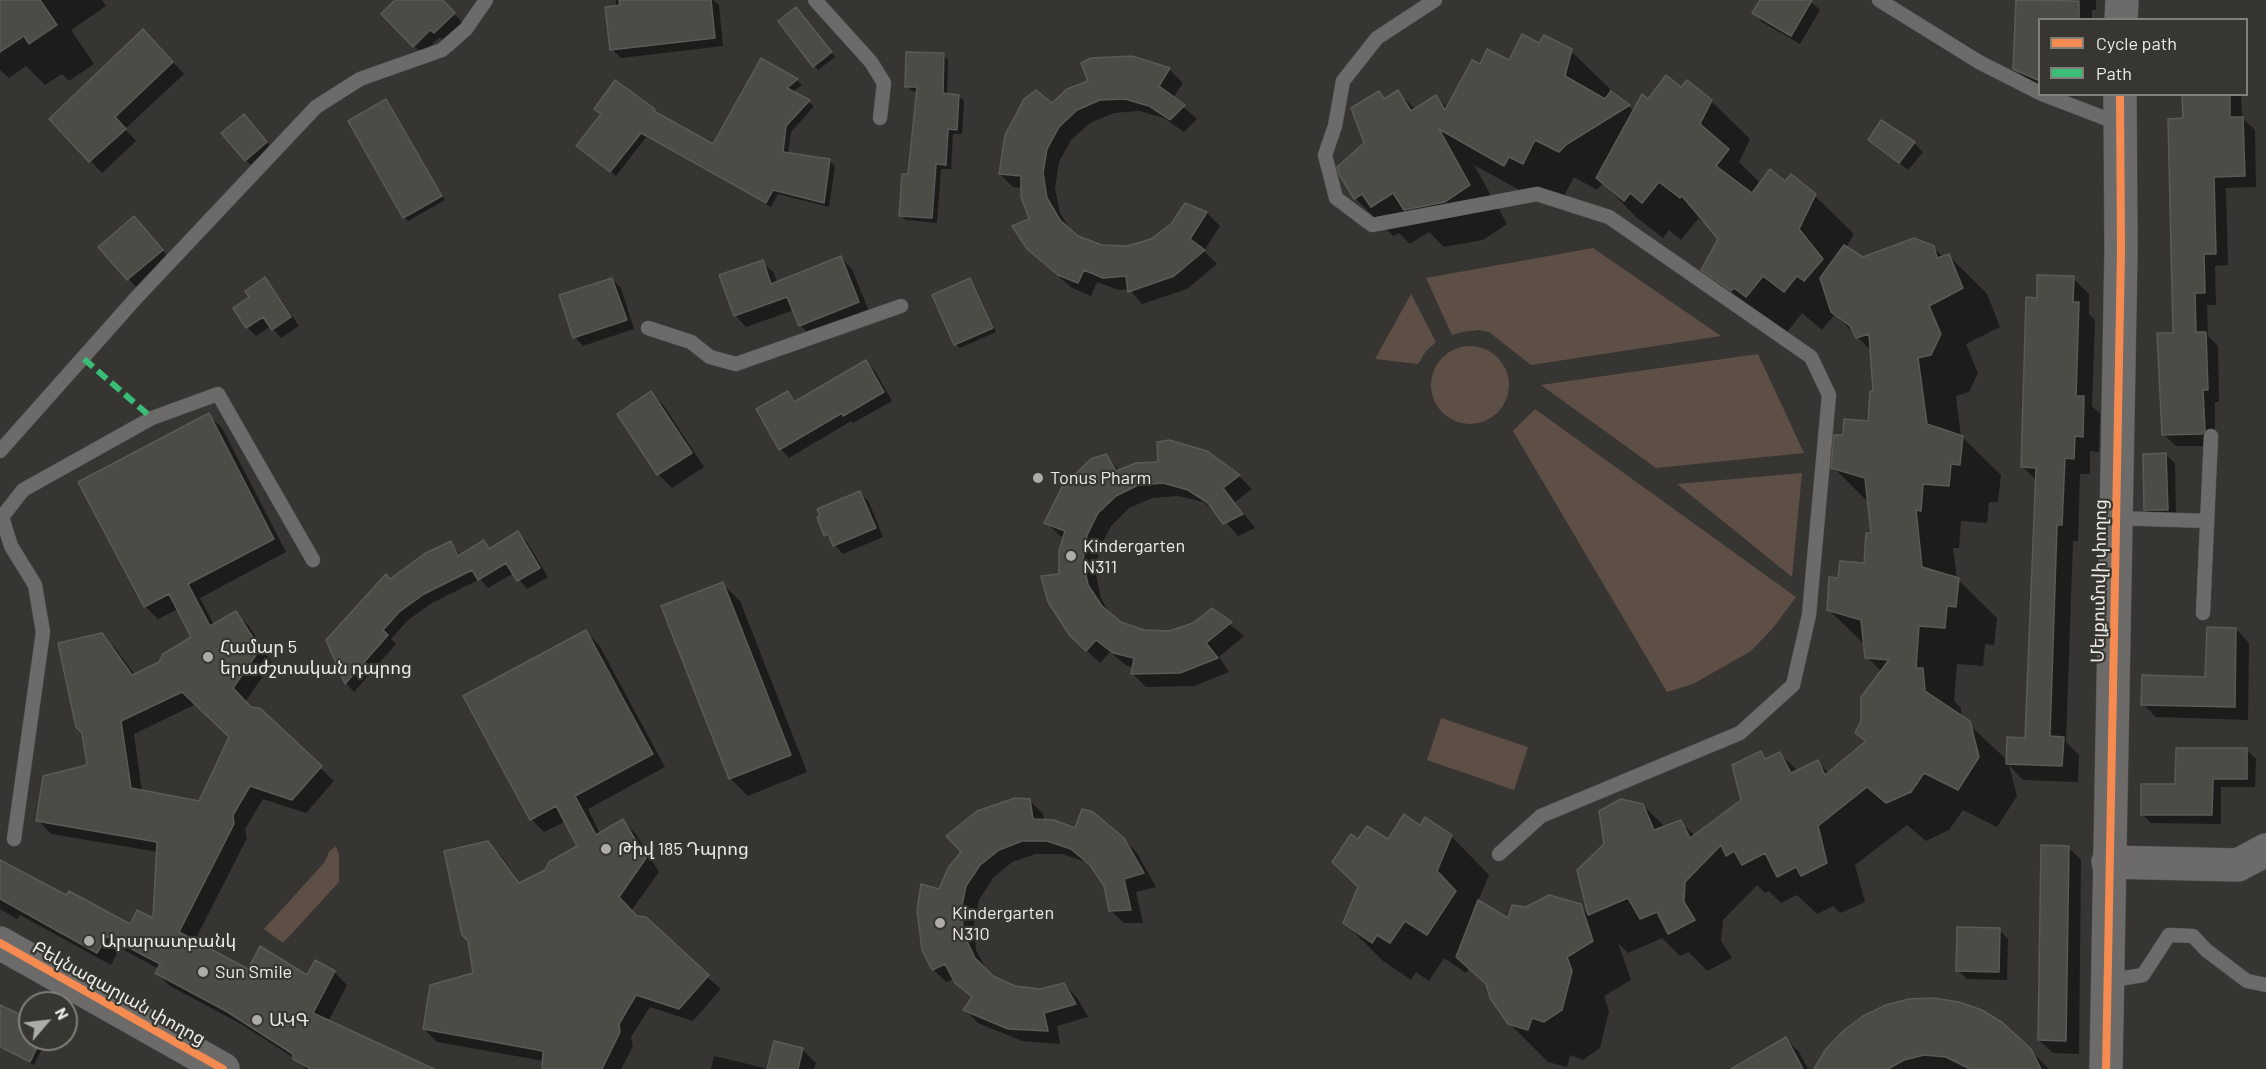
<!DOCTYPE html>
<meta charset="utf-8">
<style>
body{margin:0}
#map{position:relative;width:2266px;height:1069px;overflow:hidden;background:#363531;font-family:Barlow,sans-serif}
canvas{display:block}
.legend{position:absolute;left:2038px;top:18px;width:210px;height:78px;box-sizing:border-box;background:#373630;border:2px solid #807f7a;margin:0;padding:8px 10px;list-style:none;font-size:18px;color:#edece8}
.legend li{display:flex;align-items:center;gap:12px;height:30px}
.legend b{width:30px;border:2px solid #807f7a}
.north{position:absolute;left:18px;top:991px;width:60px;height:60px;box-sizing:border-box;background:#373630;border:2px solid #807f7a;border-radius:50%;rotate:62deg;font-size:16px;font-weight:700;line-height:24px;text-align:center;color:#edece8}
.north::after{content:'';display:block;margin:auto;width:21px;height:27px;background:#adaca8;clip-path:polygon(50% 0,100% 100%,50% 72%,0 100%)}
</style>
<div id="map">
<canvas width="2266" height="1069"></canvas>
<ul class="legend">
<li><b style="height:8px;background:#f68b52"></b>Cycle path</li>
<li><b style="height:8px;background:#3abd76"></b>Path</li>
</ul>
<div class="north">N</div>
</div>
<script>
const context = document.querySelector('canvas').getContext('2d');
context.lineJoin = 'round';
function fillPath(path, color) {
  context.fillStyle = color;
  context.fill(path, 'evenodd');
}
function poly(rows) {
  const path = new Path2D();
  for (const r of rows) {
    if (r.length === 3) {
      path.moveTo(r[0] + r[2], r[1]);
      path.arc(r[0], r[1], r[2], 0, 2 * Math.PI);
      continue;
    }
    path.moveTo(r[0], r[1]);
    for (let i = 2; i < r.length; i += 2) path.lineTo(r[i], r[i + 1]);
  }
  return path;
}
function stroke(path, color, width, dash) {
  context.strokeStyle = color;
  context.lineWidth = width;
  context.lineCap = dash ? 'butt' : 'round';
  context.setLineDash(dash || []);
  context.stroke(path);
}
function drawText(font, color, halo, rows, align = 'center') {
  context.font = font + ' Barlow,"Noto Sans Armenian",sans-serif';
  context.lineWidth = 4.5;
  context.setLineDash([]);
  context.textBaseline = 'middle';
  context.strokeStyle = halo;
  context.fillStyle = color;
  for (const [text, x, y, turn = 0] of rows) {
    context.save();
    context.translate(x, y);
    context.rotate((+turn || 0) * Math.PI / 180);
    context.textAlign = isNaN(turn) ? turn : align;
    if (halo) context.strokeText(text, 0, 0);
    context.fillText(text, 0, 0);
    context.restore();
  }
}
fillPath(poly([
 [1593,248,1721,336,1531,365,1489,332,1479,330,1462,332,1452,335,1426,278],
 [1411,294,1436,342,1426,351,1418,364,1375,359],
 [1470,385,39],
 [1758,354,1804,453,1656,468,1541,385],
 [1535,409,1796,597,1773,628,1751,651,1693,684,1667,692,1513,431],
 [1802,473,1792,577,1677,484],
 [1441,718,1528,747,1514,790,1427,760],
 [336,846,339,855,339,882,283,943,264,929,324,863,329,852]
]), '#5e4f46');
fillPath(poly([
 [0,0,102,0,106,6,71,30,94,64,69,81,62,74,45,85,26,66,9,78,0,70],
 [398,0,441,0,463,23,443,41,440,37,422,54,383,14],
 [616,0,713,0,719,5,723,46,621,58,612,49],
 [1761,0,1809,0,1820,10,1800,44,1762,22,1754,13],
 [2018,0,2096,0,2096,10,2092,10,2092,20,2040,20,2040,88,2028,82,2015,69],
 [800,13,835,57,818,70,780,22],
 [154,42,184,74,125,129,136,141,102,173,51,119],
 [1540,45,1571,51,1610,89,1607,99,1612,93,1634,111,1648,101,1682,89,1711,101,1750,139,1739,162,1761,184,1785,183,1815,196,1854,234,1846,248,1863,259,1933,247,1944,258,1949,256,1987,294,2000,327,1966,344,1978,373,1969,392,1956,396,1961,436,2001,475,1998,502,1989,502,1987,523,1961,521,1959,548,1953,548,1957,579,1997,618,1994,645,1985,644,1983,666,1957,664,1954,701,1961,708,1961,717,2007,760,2027,739,2037,481,2022,466,2038,299,2073,278,2089,294,2089,314,2095,320,2092,406,2100,414,2099,452,2090,451,2090,474,2080,474,2078,541,2073,541,2066,742,2079,755,2078,782,2023,780,2009,765,2017,796,1997,827,1963,810,1949,830,1926,841,1907,825,1855,865,1865,902,1840,913,1833,906,1817,914,1797,895,1781,903,1769,891,1765,893,1757,885,1723,920,1721,941,1732,958,1707,971,1689,952,1680,956,1662,938,1628,953,1618,943,1631,980,1604,996,1609,1011,1600,1048,1583,1060,1570,1055,1567,1067,1548,1062,1509,1023,1488,987,1469,968,1466,973,1444,958,1429,981,1416,972,1411,980,1383,961,1344,922,1360,887,1359,842,1388,841,1420,827,1451,836,1489,875,1478,901,1509,920,1526,909,1580,906,1590,916,1578,870,1643,805,1665,827,1681,822,1695,836,1743,801,1761,753,1768,760,1780,754,1798,771,1817,762,1829,773,1867,742,1857,732,1882,672,1867,657,1866,646,1828,609,1840,579,1865,564,1873,535,1870,504,1833,467,1844,437,1869,422,1874,393,1872,352,1835,314,1822,330,1802,313,1785,335,1742,308,1703,270,1720,239,1714,231,1698,219,1681,240,1669,230,1663,238,1636,217,1603,183,1597,190,1574,177,1561,201,1543,203,1474,165,1507,224,1483,240,1444,247,1429,232,1410,244,1399,233,1393,236,1355,198,1379,93,1386,100,1398,92,1416,110,1436,97,1448,108,1481,66,1509,62],
 [943,54,948,60,947,95,959,96,964,101,962,134,953,134,951,169,941,169,937,223,906,220,901,215,910,176,918,92,912,91,907,86],
 [1132,58,1170,70,1183,83,1173,98,1197,119,1184,132,1164,118,1139,111,1114,113,1090,123,1071,140,1059,162,1055,188,1060,213,1071,231,1078,237,1101,247,1127,248,1151,240,1172,225,1185,205,1207,213,1220,226,1204,251,1217,264,1187,289,1142,304,1129,289,1118,290,1097,282,1091,296,1072,288,1042,262,1028,248,1031,220,1023,188,1013,187,1000,174,1052,105],
 [762,60,797,80,802,85,792,92,814,106,791,132,788,154,830,161,835,166,829,207,778,194,771,207,646,137,616,176,583,151,602,115,596,109,615,82,660,115,714,146],
 [2184,94,2241,94,2242,118,2255,130,2256,187,2226,188,2228,265,2215,266,2216,305,2207,305,2208,336,2218,346,2219,402,2215,402,2215,446,2176,446,2163,434,2174,334,2184,120],
 [386,101,445,200,408,221,404,217],
 [1882,123,1914,143,1923,152,1908,170,1870,139],
 [252,125,275,151,254,169,246,160],
 [142,227,170,259,137,288,100,247],
 [841,258,852,269,870,314,812,337,800,325,794,310,746,327,735,315,762,262,774,273,777,283],
 [265,279,273,288,299,326,281,338,271,326,256,336,247,327,251,298],
 [612,279,621,288,634,329,583,346,575,337],
 [970,280,974,284,996,332,960,348,956,344],
 [866,362,875,371,892,401,853,423,851,421,789,458,781,449,758,410,787,393,796,402],
 [651,393,664,406,704,467,672,488,659,475,619,414],
 [208,415,222,428,286,552,200,598,214,625,236,613,249,626,272,663,245,702,251,709,259,710,334,781,306,813,263,799,245,829,247,838,194,942,249,971,307,977,334,972,347,985,328,1022,430,1069,306,1069,297,1060,241,1024,170,986,157,973,159,969,120,948,111,965,20,915,17,919,0,909,0,861,67,897,131,926,154,920,158,852,51,834,38,820,89,767,101,634,115,648,135,675,160,663,193,638,178,609,158,619,145,606],
 [196,704,231,737,200,802,142,792,134,734],
 [1206,453,1239,476,1252,489,1235,502,1255,528,1238,536,1216,511,1203,502,1178,496,1152,498,1129,508,1111,526,1099,549,1096,574,1101,599,1112,616,1120,623,1144,632,1169,632,1193,624,1212,610,1244,636,1219,657,1229,672,1194,686,1146,687,1133,674,1134,667,1127,666,1110,652,1100,663,1085,649,1061,575,1064,538,1059,535,1046,522,1105,456,1120,471],
 [2166,455,2175,463,2176,518,2155,518,2146,509],
 [860,493,869,502,883,537,843,554,826,535],
 [518,533,527,542,548,577,527,589,514,573,488,588,480,579,432,603,408,620,391,639,396,644,354,692,346,683,328,641,390,580,451,543,461,556,483,542,491,550],
 [723,584,740,601,807,772,748,796,730,778],
 [2236,629,2249,643,2248,720,2156,717,2143,704,2207,679],
 [586,632,599,645,665,767,588,809,600,834,623,821,636,834,659,872,631,911,721,989,693,1021,650,1007,631,1037,633,1046,621,1069,543,1069,544,1061,437,1042,424,1029,475,974,488,843,501,856,521,884,547,871,579,846,566,821,544,832,531,819],
 [2247,750,2256,759,2255,787,2221,787,2221,824,2151,823,2142,814,2177,786],
 [1030,801,1043,814,1044,821,1123,839,1137,853,1156,887,1136,892,1143,923,1124,923,1110,910,1105,886,1095,870,1086,862,1062,854,1036,854,1012,862,993,878,979,900,974,925,976,950,988,973,992,977,1015,988,1040,990,1064,984,1077,998,1088,1017,1057,1026,1060,1044,1022,1041,978,1023,965,1009,973,998,954,979,946,982,933,969,940,891],
 [2068,847,2081,860,2079,1054,2053,1053,2039,1040],
 [1999,930,2008,939,2007,980,1967,979,1958,970],
 [0,1007,30,1021,30,1039,47,1039,34,1065,0,1048],
 [1786,1039,1799,1052,1808,1069,1734,1069],
 [802,1049,816,1063,814,1069,769,1069],
 [1828,1050,2030,1050,2049,1069,1816,1069],
 [714,1056,769,1069,711,1069]
]), '#0007');
const building = poly([
 [0,0,40,0,57,25,29,44,24,36,0,52,0,0],
 [395,0,443,0,455,13,434,33,430,30,413,47,381,14,395,0],
 [619,0,711,0,715,38,610,50,605,7,620,5,619,0],
 [1760,0,1812,0,1791,36,1752,13,1760,0],
 [2016,0,2079,1,2079,20,2040,20,2040,81,2013,69,2016,0],
 [796,7,832,52,813,67,778,21,796,7],
 [143,29,173,62,115,117,126,129,89,162,49,119,143,29],
 [1522,34,1539,43,1544,35,1572,49,1565,76,1605,99,1611,91,1630,105,1567,144,1559,152,1535,140,1523,164,1509,157,1504,166,1439,129,1470,185,1445,202,1404,210,1393,193,1371,207,1362,194,1354,199,1339,174,1337,167,1364,143,1351,108,1379,91,1384,99,1398,90,1411,111,1436,95,1445,110,1472,60,1480,64,1487,49,1509,60,1522,34],
 [906,52,944,53,943,93,959,95,957,130,948,129,946,165,936,164,932,218,899,216,902,174,908,174,917,87,905,87,906,52],
 [1132,56,1170,68,1159,86,1185,105,1170,120,1149,106,1125,99,1100,100,1077,110,1059,127,1047,149,1043,173,1047,198,1060,220,1078,236,1102,245,1127,246,1151,239,1171,224,1185,203,1207,212,1190,239,1205,250,1174,276,1128,292,1126,276,1103,278,1084,270,1078,283,1058,275,1027,249,1012,226,1029,219,1021,197,1021,176,999,174,1005,135,1024,99,1036,90,1052,103,1067,89,1088,81,1081,63,1091,58,1132,56],
 [761,58,798,79,787,88,810,100,786,126,783,152,830,159,824,203,773,190,766,203,641,133,610,172,576,146,601,114,594,109,615,80,655,109,654,111,713,144,761,58],
 [1666,75,1681,87,1687,80,1712,100,1700,124,1729,149,1716,166,1752,193,1770,169,1785,181,1791,174,1816,194,1799,229,1823,259,1804,281,1797,276,1784,292,1763,276,1746,297,1734,288,1731,291,1701,270,1718,239,1682,196,1680,198,1659,182,1642,203,1630,193,1624,201,1596,178,1642,94,1648,99,1666,75],
 [2182,94,2230,94,2230,117,2243,117,2245,176,2214,177,2216,254,2204,254,2205,293,2195,293,2196,332,2206,332,2208,390,2203,390,2205,430,2202,434,2162,435,2157,333,2173,333,2168,119,2183,118,2182,94],
 [386,99,442,196,403,218,348,121,386,99],
 [244,114,267,142,245,161,221,133,244,114],
 [1881,120,1915,142,1899,163,1868,140,1881,120],
 [134,216,163,250,127,280,98,247,134,216],
 [1914,238,1934,246,1937,258,1949,254,1963,288,1929,306,1941,334,1931,355,1918,358,1927,424,1963,436,1960,465,1951,464,1949,486,1923,484,1921,511,1916,510,1922,567,1959,578,1956,607,1947,606,1945,628,1919,626,1916,668,1923,668,1925,691,1970,721,1979,757,1958,790,1924,773,1911,792,1886,803,1867,787,1818,826,1827,863,1801,876,1796,867,1777,877,1765,853,1742,865,1734,851,1726,856,1721,845,1685,882,1684,902,1695,920,1668,934,1657,912,1640,919,1628,898,1588,915,1577,870,1604,844,1599,811,1621,799,1643,804,1654,830,1681,820,1690,838,1741,800,1732,765,1761,751,1765,759,1780,752,1791,773,1818,760,1825,775,1866,741,1855,733,1861,721,1861,697,1889,660,1865,658,1861,620,1827,610,1829,577,1838,578,1840,561,1864,563,1866,533,1871,533,1865,478,1831,468,1834,435,1843,435,1844,419,1868,421,1870,391,1873,391,1869,334,1856,338,1850,326,1831,312,1820,278,1844,245,1863,257,1914,238],
 [841,256,859,302,799,326,787,297,734,316,719,275,763,260,771,284,841,256],
 [2037,275,2074,276,2073,302,2079,302,2076,396,2084,396,2083,437,2075,436,2074,459,2065,458,2062,525,2057,525,2050,736,2064,737,2062,766,2006,764,2007,737,2025,738,2036,468,2021,467,2026,297,2037,298,2037,275],
 [265,277,291,317,272,330,263,317,246,328,233,308,249,297,245,291,265,277],
 [612,278,627,320,573,338,559,295,612,278],
 [970,278,993,328,954,345,932,295,970,278],
 [866,360,884,392,843,416,842,413,779,450,756,409,788,391,794,402,866,360],
 [651,391,692,453,657,475,617,414,651,391],
 [209,413,274,539,188,584,210,626,236,611,260,649,233,688,251,707,260,708,322,766,292,800,250,786,233,815,234,824,179,932,248,969,260,946,307,975,315,960,335,971,313,1013,434,1069,311,1069,293,1059,293,1054,226,1011,155,973,160,964,107,936,97,953,0,899,0,860,66,895,69,891,130,924,137,910,153,918,157,842,36,821,43,776,87,765,82,733,76,727,58,643,102,633,132,675,159,662,163,654,191,637,169,594,144,607,78,482,209,413],
 [182,692,229,737,199,801,131,788,121,721,182,692],
 [1169,440,1207,451,1240,475,1223,488,1243,514,1223,524,1208,503,1188,490,1163,483,1138,485,1116,496,1098,513,1087,535,1083,560,1088,585,1102,606,1121,622,1144,630,1169,631,1193,623,1212,608,1232,622,1206,643,1218,658,1180,673,1131,674,1134,658,1113,653,1096,640,1086,651,1070,636,1048,602,1041,576,1059,574,1059,551,1065,531,1044,523,1062,487,1091,459,1106,454,1116,471,1136,463,1158,462,1157,442,1169,440],
 [2166,453,2168,510,2144,510,2143,454,2166,453],
 [860,491,876,528,833,546,828,534,824,536,817,517,820,516,817,509,860,491],
 [518,531,540,568,517,581,506,563,478,580,472,570,424,594,399,612,383,630,388,635,345,684,326,640,386,574,390,579,424,554,451,541,458,556,484,540,489,549,518,531],
 [723,582,791,755,729,779,661,606,723,582],
 [2207,627,2236,628,2235,707,2141,705,2142,675,2205,677,2207,627],
 [586,630,653,754,575,796,596,835,623,819,646,858,619,897,637,916,646,917,709,975,679,1009,636,995,619,1024,620,1032,602,1069,542,1069,543,1051,423,1029,430,985,473,973,468,941,462,935,444,851,488,841,519,883,545,870,549,862,577,846,556,806,530,820,463,696,586,630],
 [2176,748,2247,748,2247,779,2213,779,2212,815,2141,815,2141,784,2175,784,2176,748],
 [1015,798,1030,799,1033,819,1054,820,1075,828,1082,809,1093,812,1124,838,1144,873,1124,879,1131,910,1109,911,1104,886,1090,865,1071,849,1047,841,1022,841,999,850,980,865,966,886,961,910,964,935,975,958,993,976,1015,986,1040,989,1064,983,1076,1004,1044,1013,1048,1031,1008,1029,963,1010,972,997,955,983,945,964,932,970,922,950,917,910,921,884,939,889,948,868,961,852,946,836,977,811,1015,798],
 [1404,814,1420,825,1425,817,1452,835,1437,871,1456,891,1427,935,1405,921,1390,943,1377,935,1372,943,1343,923,1358,887,1332,862,1351,834,1358,839,1367,826,1388,839,1404,814],
 [2041,845,2069,846,2066,1041,2038,1040,2041,845],
 [1549,895,1581,904,1593,941,1567,957,1572,971,1562,1010,1544,1022,1532,1018,1528,1030,1508,1024,1490,998,1486,984,1456,957,1478,900,1508,918,1512,905,1526,907,1549,895],
 [1957,927,2000,928,1999,972,1956,971,1957,927],
 [1934,998,1959,1002,1982,1010,2003,1023,2031,1049,2041,1069,1970,1069,1946,1057,1924,1055,1904,1060,1888,1069,1814,1069,1826,1049,1843,1031,1863,1016,1886,1005,1909,999,1934,998],
 [0,1005,30,1019,30,1039,41,1039,30,1062,0,1047,0,1005],
 [1786,1037,1803,1069,1731,1069,1786,1037],
 [774,1041,803,1048,798,1069,767,1069,774,1041]
]);
fillPath(building, '#4b4c45');
stroke(building, '#5a5a57', 1.5);
const service = poly([
 [815,0,871,62,884,83,880,118],
 [1435,0,1377,38,1343,81,1335,126,1325,155,1336,198,1372,225,1537,194,1609,217,1811,357,1829,395,1809,615,1793,685,1740,733,1541,816,1499,854],
 [1879,0,1979,62,2040,93],
 [2042,94,2120,124],
 [648,328,691,342,710,357,736,364,901,306],
 [0,451,136,298,316,107,360,79,442,50,466,29,486,0],
 [2115,518,2207,521],
 [2203,613,2211,436],
 [14,839,43,632,35,585,11,546,2,517,23,490,152,418,218,394,313,560],
 [2107,981,2143,975,2169,935,2193,936,2206,950,2247,981,2266,985]
]);
const tertiary = poly([
 [2121,20,2122,0],
 [2108,862,2238,865,2266,850],
 [0,943,223,1069],
 [2106,1069,2121,251,2120,94]
]);
stroke(service, '#52514f', 15);
stroke(tertiary, '#52514f', 34);
stroke(service, '#6c6b69', 14);
stroke(tertiary, '#6c6b69', 33);
stroke(poly([
 [84,359,152,418]
]), '#3abd76', 6, [12, 6]);
stroke(poly([
 [0,943,223,1069],
 [2106,1069,2121,251,2120,94]
]), '#f68b52', 8);
for (const [x, y, r, color] of [
 [1038,478,6,"#adaca8"],
 [1071,556,6,"#adaca8"],
 [208,657,6,"#adaca8"],
 [606,849,6,"#adaca8"],
 [940,923,6,"#adaca8"],
 [89,941,6,"#adaca8"],
 [203,972,6,"#adaca8"],
 [257,1020,6,"#adaca8"]
]) {
  const dot = new Path2D();
  dot.arc(x, y, r, 0, 2 * Math.PI);
  context.fillStyle = color;
  context.fill(dot);
  stroke(dot, '#373630', 2);
}
drawText('18px', '#edece8', '#373630', [
 ["Tonus Pharm",1050,478],
 ["Kindergarten",1083,546],
 ["N311",1083,567],
 ["Համար 5",220,647],
 ["երաժշտական դպրոց",220,668],
 ["Թիվ 185 Դպրոց",618,849],
 ["Kindergarten",952,913],
 ["N310",952,934],
 ["Արարատբանկ",101,941],
 ["Sun Smile",215,972],
 ["ԱԿԳ",269,1020]
], 'left');
drawText('18px', '#edece8', '#373630', [
 ["Մելքումովի փողոց",2099,581,-89],
 ["Բեկնազարյան փողոց",119,993,29]
]);
</script>
